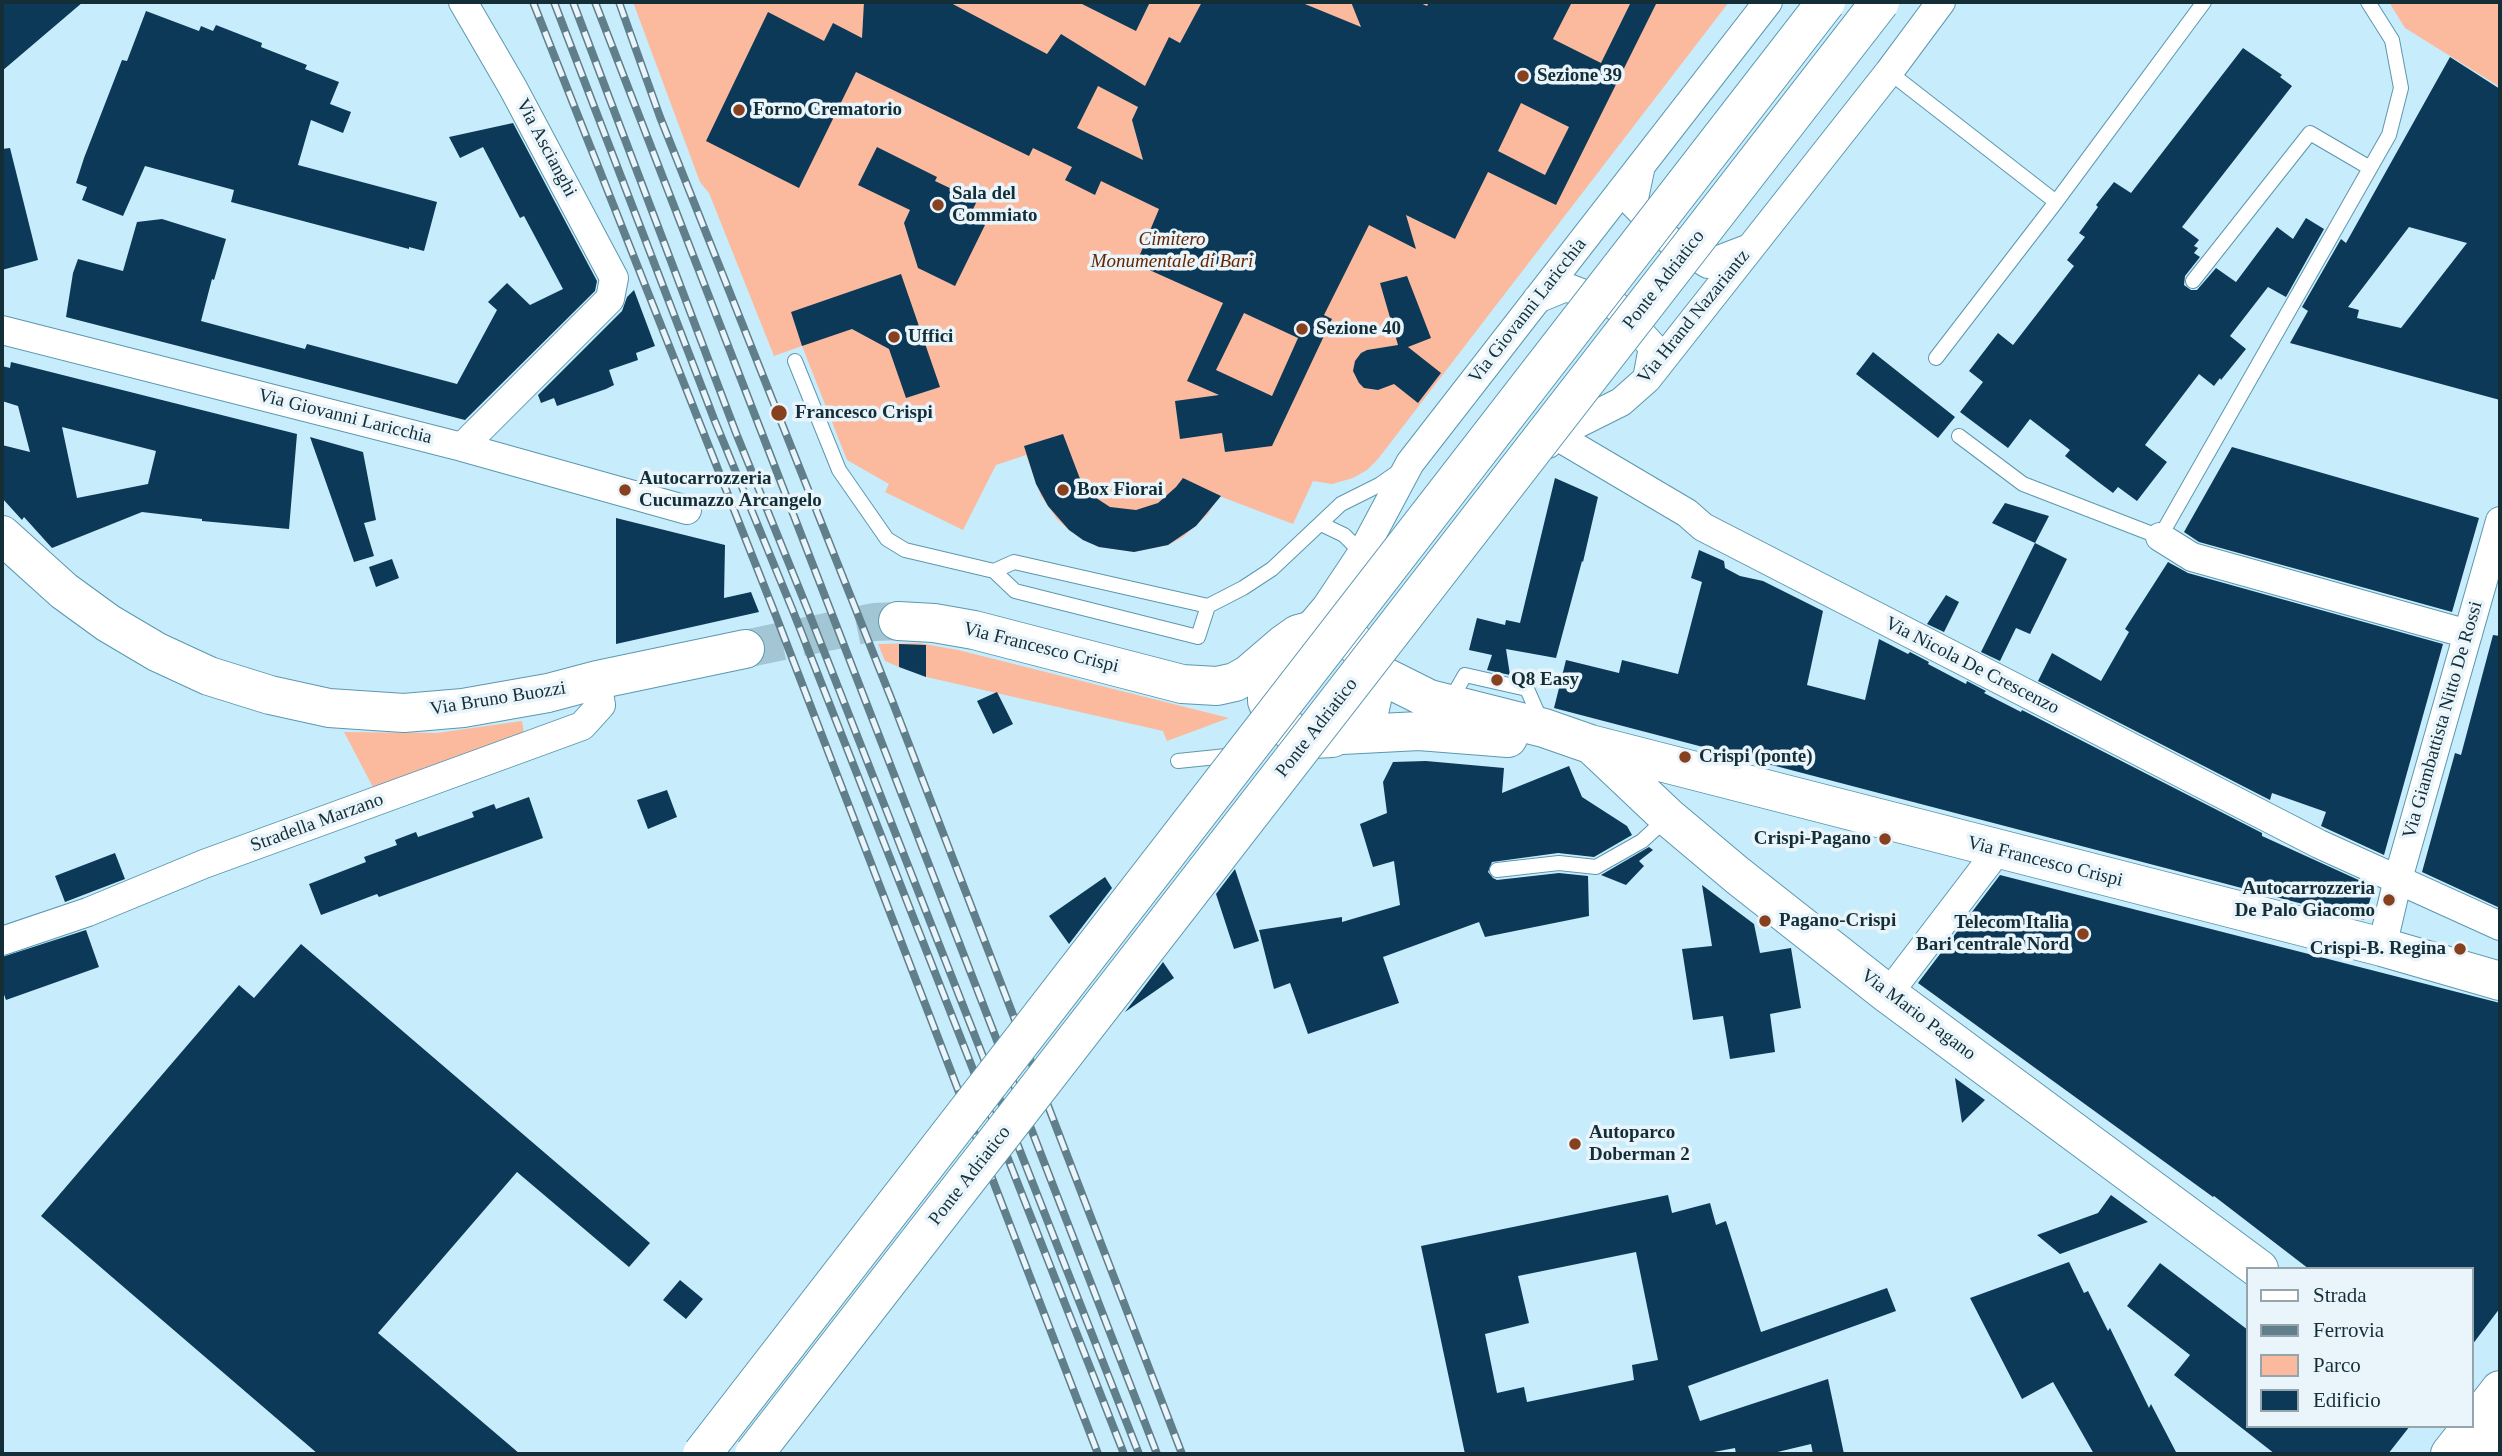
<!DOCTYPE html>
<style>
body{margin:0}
#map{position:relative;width:2502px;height:1456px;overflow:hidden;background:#c7ecfb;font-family:Georgia,serif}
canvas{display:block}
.frame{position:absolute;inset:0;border:4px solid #142e38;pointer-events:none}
.legend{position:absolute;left:2246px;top:1267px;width:228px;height:161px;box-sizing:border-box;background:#e9f5fa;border:2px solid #94a5ac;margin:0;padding:9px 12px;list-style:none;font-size:21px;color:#142e38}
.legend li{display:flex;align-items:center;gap:14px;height:35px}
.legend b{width:35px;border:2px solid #94a5ac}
</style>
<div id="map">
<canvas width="2502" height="1456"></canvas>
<div class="frame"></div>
<ul class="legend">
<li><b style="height:9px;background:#fff"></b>Strada</li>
<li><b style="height:9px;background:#607f8b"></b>Ferrovia</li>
<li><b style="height:19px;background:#fbba9e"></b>Parco</li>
<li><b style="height:19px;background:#0c3958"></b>Edificio</li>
</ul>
</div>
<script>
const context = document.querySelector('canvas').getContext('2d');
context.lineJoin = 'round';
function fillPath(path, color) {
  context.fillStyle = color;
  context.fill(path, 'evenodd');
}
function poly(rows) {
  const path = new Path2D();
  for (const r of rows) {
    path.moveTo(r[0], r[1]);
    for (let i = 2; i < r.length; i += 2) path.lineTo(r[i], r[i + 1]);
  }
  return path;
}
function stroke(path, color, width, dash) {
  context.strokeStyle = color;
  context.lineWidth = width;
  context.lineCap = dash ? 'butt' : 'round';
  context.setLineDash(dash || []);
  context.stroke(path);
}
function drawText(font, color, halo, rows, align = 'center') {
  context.font = font + ' Georgia,serif';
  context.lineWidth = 7;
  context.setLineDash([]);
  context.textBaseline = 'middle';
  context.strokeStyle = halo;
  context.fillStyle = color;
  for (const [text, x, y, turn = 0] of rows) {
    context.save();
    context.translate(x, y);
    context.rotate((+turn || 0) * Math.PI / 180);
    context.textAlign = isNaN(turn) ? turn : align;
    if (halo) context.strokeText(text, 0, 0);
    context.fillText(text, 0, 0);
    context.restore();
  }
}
fillPath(poly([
 [633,2,1729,2,1378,459,1367,470,1353,478,1332,484,1313,481,1293,524,1219,496,1208,514,1183,537,1168,545,1134,552,1099,547,1069,530,1057,519,1041,496,1026,455,996,465,963,530,885,492,889,484,847,460,802,346,774,356,709,193,700,182],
 [2389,2,2500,2,2500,87,2405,28],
 [918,643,958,650,1229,718,1167,741,1163,731,922,676,923,661,899,660,899,667,885,661,878,644],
 [522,721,524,734,374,789,344,732,437,733]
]), '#fbba9e');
fillPath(poly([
 [2,2,83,2,2,71],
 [864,2,949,2,1047,54,1061,34,1145,86,1169,37,1180,43,1202,2,1300,2,1361,27,1351,2,1418,2,1427,6,1429,2,1572,2,1553,39,1601,63,1631,2,1657,2,1556,205,1488,172,1455,239,1406,215,1416,249,1369,225,1324,315,1332,319,1272,446,1225,452,1222,433,1180,439,1175,401,1219,395,1187,381,1223,303,1136,264,1159,209,1101,181,1095,195,1065,180,1072,167,1033,148,1029,156,856,72,799,188,706,141,768,12,824,41,833,23,862,38],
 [1098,86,1138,107,1132,120,1143,160,1077,128],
 [1521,103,1569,127,1545,175,1498,151],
 [1244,313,1298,338,1272,396,1216,370],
 [1078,2,1150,2,1136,31],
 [146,11,199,31,201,26,213,31,216,25,262,43,261,47,307,65,305,69,339,82,330,104,351,112,343,133,311,120,298,165,437,202,424,251,409,247,409,249,231,202,234,190,145,166,123,216,82,200,87,187,76,183,84,158,122,60,127,61],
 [2243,48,2282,75,2280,77,2292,86,2182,227,2199,240,2194,246,2198,248,2194,253,2200,257,2185,276,2184,285,2191,290,2197,290,2216,268,2236,282,2277,227,2293,239,2306,218,2324,229,2286,297,2268,287,2230,336,2246,349,2221,380,2220,378,2214,386,2199,374,2145,445,2167,462,2137,501,2118,487,2113,493,2097,481,2065,456,2070,450,2030,419,2008,448,1960,412,1983,382,1969,371,1998,333,2013,345,2074,266,2067,260,2085,237,2079,233,2098,207,2096,205,2114,182,2131,193],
 [2450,57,2500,89,2500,400,2290,343,2308,311,2302,307,2341,239,2346,243],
 [2409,227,2467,243,2401,328,2357,318,2359,310,2348,307],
 [513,123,597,281,595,291,465,420,66,317,73,273,78,259,123,271,137,222,162,219,226,239,214,280,212,279,201,321,305,349,307,344,457,384,497,310,488,302,507,283,530,305,563,289,524,216,520,218,483,147,460,158,449,137],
 [877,147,937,177,935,181,977,201,973,209,982,213,978,221,985,225,955,286,918,268,904,223,910,210,858,185],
 [10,148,38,260,2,270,2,149],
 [901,274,940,387,906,398,889,349,852,329,802,346,791,312],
 [1407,276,1431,338,1408,347,1441,373,1418,403,1394,384,1378,390,1364,388,1359,383,1353,371,1355,361,1361,353,1367,350,1398,345,1380,283],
 [634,290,655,346,636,353,638,360,609,370,614,385,606,389,557,406,554,398,541,403,538,395,622,311,627,297],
 [1873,352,1955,417,1938,438,1856,374],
 [11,362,297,434,289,529,202,521,202,519,142,512,52,548,24,517,22,520,2,498,2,445,30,452,18,406,2,401,2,366,10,368],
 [62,427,156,451,148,484,77,498],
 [1063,434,1082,484,1090,494,1110,507,1136,510,1158,503,1176,487,1183,478,1221,496,1196,526,1168,545,1134,552,1099,547,1083,540,1069,530,1048,506,1036,484,1024,446],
 [310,437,363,452,376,520,364,523,374,556,354,562],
 [2232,447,2479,518,2452,612,2199,542,2184,532],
 [1555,478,1598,497,1583,562,1582,561,1556,658,1506,649,1510,675,1487,670,1492,655,1469,650,1477,618,1505,625,1506,620,1520,623],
 [2005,503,2049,516,2035,543,1992,523],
 [616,518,725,545,724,598,751,592,759,612,616,644],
 [2035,543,2067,559,2030,634,2016,628,2000,661,1981,652],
 [1699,550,1724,561,1725,568,1740,576,1763,581,1823,611,1807,685,1865,700,1879,639,1908,654,1910,652,1929,662,1928,664,1966,684,1967,681,1986,691,1984,693,2021,712,2022,710,2262,833,2262,836,2374,887,2364,920,1554,708,1566,660,1619,673,1622,660,1678,674,1702,582,1691,578],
 [392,559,399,578,376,587,369,567],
 [2168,562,2188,573,2443,644,2384,855,2321,826,2326,812,2272,793,2270,800,2038,681,2052,653,2101,681,2129,632,2125,629],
 [1946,595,1959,602,1944,632,1927,624],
 [2493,635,2500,636,2500,908,2422,872,2455,753,2461,755],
 [899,644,926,645,926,677,899,667],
 [997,692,1013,724,993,734,977,701],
 [1426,761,1504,768,1502,793,1569,766,1582,797,1627,826,1632,835,1594,857,1558,853,1492,862,1488,872,1493,878,1497,880,1559,873,1588,876,1589,916,1485,937,1479,922,1383,957,1399,1003,1308,1034,1290,983,1274,989,1259,930,1342,917,1342,922,1400,905,1394,861,1373,867,1360,824,1387,813,1383,782,1393,762],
 [667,790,677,817,648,829,637,800],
 [529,797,543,838,379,897,377,894,321,915,309,884,366,862,364,857,397,845,395,840,416,832,418,837,474,817,472,812,494,804,496,809],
 [1649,847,1653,850,1639,861,1644,866,1626,885,1601,875],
 [115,853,125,879,65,902,55,876],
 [1235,869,1259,941,1234,949,1216,894],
 [2000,875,2500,1003,2500,1308,2472,1345,2472,1269,2309,1269,2214,1196,2213,1197,1918,983],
 [1105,877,1112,888,1069,944,1049,916],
 [1702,885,1754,924,1760,953,1791,948,1801,1008,1770,1014,1775,1052,1730,1059,1723,1016,1693,1020,1682,949,1712,946],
 [86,930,99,967,6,1000,2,989,2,957],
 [301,944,650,1243,629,1267,517,1172,378,1333,520,1454,318,1454,41,1216,239,985,254,998],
 [1163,962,1174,978,1125,1012],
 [1955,1078,1985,1100,1962,1123],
 [1668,1195,1672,1213,1710,1203,1716,1225,1726,1221,1761,1332,1887,1288,1896,1311,1688,1386,1700,1421,1828,1379,1844,1454,1813,1454,1811,1444,1769,1454,1736,1454,1735,1448,1703,1454,1465,1454,1421,1246],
 [1636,1252,1658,1360,1632,1365,1634,1380,1527,1402,1524,1387,1497,1393,1485,1334,1529,1323,1518,1276],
 [2111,1195,2148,1222,2060,1254,2037,1235,2098,1213],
 [2069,1262,2084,1293,2088,1291,2108,1331,2110,1328,2149,1408,2151,1404,2177,1454,2094,1454,2053,1382,2022,1399,1970,1298],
 [2160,1263,2248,1330,2248,1426,2410,1426,2388,1454,2275,1454,2174,1375,2190,1355,2127,1306],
 [680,1280,703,1299,686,1319,663,1300]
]), '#0c3958');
stroke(poly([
 [745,649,874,622,898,621]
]), '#a3c6d4', 38, [38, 19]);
const lane = poly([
 [1889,72,2056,202],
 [2193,281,2310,133,2370,168],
 [1936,358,2056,202,2204,2],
 [795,361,839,470,887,539,905,550,994,571,1015,591,1198,637,1208,606],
 [1959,436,2023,484,2160,537,2389,135,2401,88,2392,40,2368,2],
 [1321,524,1344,535,1362,553],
 [994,571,1014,562,1208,606,1243,588,1272,569,1341,504,1379,485,1399,471],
 [1450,701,1465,675,1527,689,1542,723],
 [1178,761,1236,755],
 [1497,870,1559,863,1596,867,1642,841,1667,818]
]);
const street = poly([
 [1640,170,1633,203,1668,239,1708,264,1747,249],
 [1537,299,1566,287,1616,306,1653,347,1647,379],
 [2,330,462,447,687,510],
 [1555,435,1687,513,1703,527,2319,844,2500,926],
 [1548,444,1555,435,1621,402,1647,379,1889,72,1941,2],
 [462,447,610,299,614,278,513,88,463,2],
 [2160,537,2192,557,2468,634],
 [1305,632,1326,607,1362,553,1410,463,1768,2],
 [2,941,88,912,204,864,582,726,601,705,597,680],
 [2382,947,2398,879,2500,521],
 [1888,994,1998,850]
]);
const secondary = poly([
 [2,535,64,591,108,623,157,652,209,676,270,695,329,708,404,713,463,708,548,693,597,680,745,649],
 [898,621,934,623,974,630,1182,684,1217,686,1235,682,1249,674,1284,644,1298,634,1313,630,1332,631,1353,641,1370,662,1375,686,1370,708,1357,726,1332,738,1313,739,1293,733,1273,716,1267,701,1267,672,1275,653],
 [1373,671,1429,699,1544,728,1590,744,2382,947,2500,981],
 [1342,735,1419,731,1508,738],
 [1595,748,1668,817,1737,875,1888,994,2259,1269],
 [2471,1426,2500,1447],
 [2472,1426,2500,1390],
 [2450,1454,2472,1426]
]);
stroke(lane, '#5b98af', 16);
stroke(street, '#5b98af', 30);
stroke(secondary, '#5b98af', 40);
stroke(lane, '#fff', 14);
stroke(street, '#fff', 28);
stroke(secondary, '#fff', 38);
const rail = poly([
 [533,2,776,616,1098,1454],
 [554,2,714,419,793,611,1124,1454],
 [573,2,736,433,807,608,1139,1454],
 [595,2,1157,1454],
 [619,2,660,117,893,703,1182,1454]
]);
stroke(rail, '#607f8b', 8);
stroke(rail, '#e9f5fa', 5, [16]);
const secondaryBridge = poly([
 [702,1454,1826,2],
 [754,1454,1880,2]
]);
stroke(secondaryBridge, '#5b98af', 40, []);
stroke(secondaryBridge, '#fff', 38);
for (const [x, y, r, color] of [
 [1523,76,7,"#88411f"],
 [739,110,7,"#88411f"],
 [938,205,7,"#88411f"],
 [1302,329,7,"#88411f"],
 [894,337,7,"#88411f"],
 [779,413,9,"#88411f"],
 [625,490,7,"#88411f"],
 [1063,490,7,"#88411f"],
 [1497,680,7,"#88411f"],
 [1685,757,7,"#88411f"],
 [1885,839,7,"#88411f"],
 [2389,900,7,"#88411f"],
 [1765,921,7,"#88411f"],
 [2083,934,7,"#88411f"],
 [2460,949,7,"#88411f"],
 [1575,1144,7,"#88411f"]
]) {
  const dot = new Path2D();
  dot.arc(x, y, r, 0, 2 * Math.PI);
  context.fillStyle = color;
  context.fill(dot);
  stroke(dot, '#e9f5fa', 2.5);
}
drawText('bold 19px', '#142e38', '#e9f5fa', [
 ["Sezione 39",1537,76],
 ["Forno Crematorio",753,110],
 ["Sala del",952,194],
 ["Commiato",952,216],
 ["Sezione 40",1316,329],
 ["Uffici",908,337],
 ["Francesco Crispi",795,413],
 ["Autocarrozzeria",639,479],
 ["Cucumazzo Arcangelo",639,501],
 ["Box Fiorai",1077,490],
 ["Q8 Easy",1511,680],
 ["Crispi (ponte)",1699,757],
 ["Crispi-Pagano",1871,839,"right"],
 ["Autocarrozzeria",2375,889,"right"],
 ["De Palo Giacomo",2375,911,"right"],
 ["Pagano-Crispi",1779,921],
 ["Telecom Italia",2069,923,"right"],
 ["Bari centrale Nord",2069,945,"right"],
 ["Crispi-B. Regina",2446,949,"right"],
 ["Autoparco",1589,1133],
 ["Doberman 2",1589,1155]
], 'left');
drawText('19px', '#142e38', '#e9f5fa', [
 ["Via Ascianghi",546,148,62],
 ["Ponte Adriatico",1664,280,-52],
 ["Via Giovanni Laricchia",1528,311,-52],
 ["Via Hrand Nazariantz",1694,317,-51],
 ["Via Giovanni Laricchia",345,417,14],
 ["Via Francesco Crispi",1041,648,14],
 ["Via Nicola De Crescenzo",1972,666,27],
 ["Via Bruno Buozzi",498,699,-9],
 ["Via Giambattista Nitto De Rossi",2443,720,-74],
 ["Ponte Adriatico",1317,728,-52],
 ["Stradella Marzano",317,823,-20],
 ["Via Francesco Crispi",2045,862,14],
 ["Via Mario Pagano",1918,1015,37],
 ["Ponte Adriatico",970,1176,-52]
]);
drawText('italic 19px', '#662501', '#e9f5fa', [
 ["Cimitero",1172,240],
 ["Monumentale di Bari",1172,262]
]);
</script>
